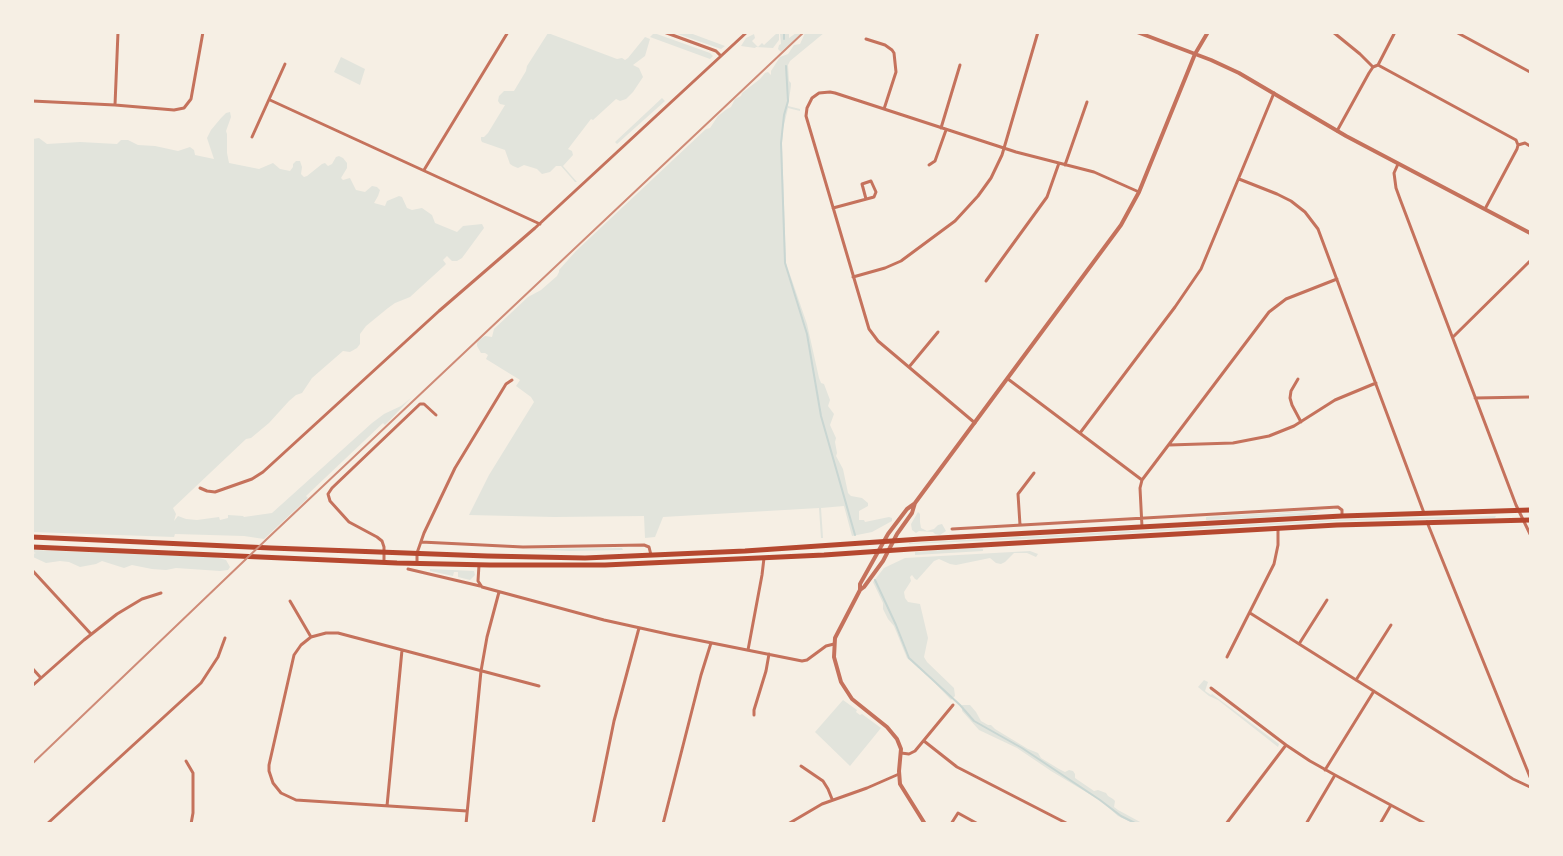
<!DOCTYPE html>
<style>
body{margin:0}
#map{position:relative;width:1563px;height:856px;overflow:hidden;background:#f6efe4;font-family:"Titillium Web",sans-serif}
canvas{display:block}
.frame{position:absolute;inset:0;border:34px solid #f6efe4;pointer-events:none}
</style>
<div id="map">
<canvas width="1563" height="856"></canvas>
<div class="frame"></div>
</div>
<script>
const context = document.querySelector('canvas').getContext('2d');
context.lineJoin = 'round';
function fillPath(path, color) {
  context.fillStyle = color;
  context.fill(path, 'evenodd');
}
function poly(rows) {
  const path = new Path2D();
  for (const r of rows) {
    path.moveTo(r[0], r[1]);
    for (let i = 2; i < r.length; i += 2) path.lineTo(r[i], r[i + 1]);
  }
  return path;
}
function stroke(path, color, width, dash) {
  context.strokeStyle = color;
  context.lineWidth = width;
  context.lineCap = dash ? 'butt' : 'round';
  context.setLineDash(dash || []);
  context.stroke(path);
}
fillPath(poly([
 [548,33,617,59,622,58,625,60,628,58,645,37,650,39,645,56,633,65,639,68,643,77,633,92,626,99,620,101,616,99,593,120,591,119,568,149,572,151,573,155,563,166,577,182,575,182,561,166,556,166,550,172,542,174,537,169,524,165,518,168,513,166,510,164,505,150,482,142,481,140,481,137,484,137,488,133,505,105,500,104,498,101,499,96,504,91,514,91,526,71,527,66],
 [654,33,710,53,713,56,710,59,650,37],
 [675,33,690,33,725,46,721,49],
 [777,33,779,33,779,40,773,48,756,47,755,48,741,46,746,38,754,34,755,38,752,41,758,47,762,43,764,45],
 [780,33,789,33,789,38,796,33,802,33,781,52,778,49,779,45,781,44],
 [805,33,824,33,790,61,788,65,789,81,791,83,791,86,788,106,800,109,800,111,788,108,783,129,782,144,786,263,807,324,819,378,821,383,824,384,830,400,828,406,834,414,830,425,836,438,835,442,837,453,836,456,843,469,848,493,851,496,862,498,868,503,868,506,859,511,859,520,864,520,865,522,889,517,892,518,892,521,872,532,852,536,844,506,821,508,823,538,821,538,819,508,663,517,655,537,645,538,644,516,554,517,469,515,489,475,534,402,531,397,516,386,520,380,486,359,488,355,485,353,481,353,477,346,477,343,479,340,485,336,492,337,494,329,528,297,541,290,557,276,559,272,559,270,576,251,706,129,710,128,718,116,727,109,731,107,735,99,741,96,742,93,760,79,765,73,768,72,771,75,771,71,780,57,788,54,794,45,800,44],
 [341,57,365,69,360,85,334,72],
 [662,98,665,101,617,144,615,142],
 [230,112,231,117,226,131,227,134,227,153,229,163,259,169,273,163,280,169,290,171,293,167,293,164,296,161,300,161,302,167,301,174,304,177,307,176,322,164,325,163,328,166,332,164,336,157,339,156,343,158,347,163,347,168,341,178,343,180,350,178,356,190,365,192,372,186,377,187,380,190,378,196,374,203,385,206,387,201,399,196,402,197,407,208,412,210,422,208,432,215,435,223,457,232,463,226,482,224,484,228,462,258,457,261,452,261,447,256,443,260,446,264,444,266,410,297,395,303,388,308,366,326,360,334,360,344,357,348,350,352,343,351,312,378,302,393,296,395,289,401,269,423,251,438,246,439,173,508,176,514,174,521,178,516,186,519,197,520,219,517,220,520,228,518,228,515,243,516,244,517,272,513,372,423,384,414,401,406,411,398,385,425,383,423,306,496,308,498,264,539,244,536,175,534,174,537,33,532,33,139,39,138,47,144,80,142,117,144,121,140,128,140,138,145,155,146,178,151,190,147,194,150,195,155,214,159,207,138,211,130,221,118,226,113],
 [1322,510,1318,511,1216,518,1319,512,1310,515,1206,520,1206,517],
 [918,512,920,514,920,522,921,528,927,531,934,529,938,525,942,524,946,531,940,535,935,534,933,532,919,531,916,533,912,530,911,524],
 [1496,516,1495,518,1339,521,1023,539,909,544,909,543,1352,519],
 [622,548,623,550,570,551,522,549],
 [974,548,983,549,983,551,915,555,915,552],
 [32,550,215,557,226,560,230,567,228,570,220,571,176,568,166,570,152,569,132,565,124,568,102,561,96,564,80,567,69,562,60,561,46,563,33,557,33,554,36,553,33,552],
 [1030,551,1038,554,1036,557,1027,553,1014,553,1005,562,1001,564,996,563,990,558,956,565,950,564,939,559,934,561,917,580,915,579,912,575,910,577,911,581,904,592,905,598,908,602,920,604,928,638,924,657,927,662,954,688,955,696,951,700,931,679,907,658,894,626,888,619,883,609,883,603,873,582,884,568,905,558],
 [430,569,474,571,475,575,470,580,458,577,458,572,454,572,453,576,430,571],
 [1204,680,1208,682,1205,691,1211,695,1212,694,1279,744,1278,747,1218,700,1209,696,1198,687],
 [843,700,857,710,856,712,860,715,862,714,881,728,850,766,815,732],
 [962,705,970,705,976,712,981,721,988,725,991,725,995,729,1028,749,1038,753,1041,758,1059,769,1065,772,1069,770,1073,771,1075,774,1075,778,1094,791,1098,790,1106,793,1108,796,1113,799,1115,801,1114,807,1118,810,1142,823,1133,823,1118,816,1101,801,1051,771,1017,748,979,730,962,711]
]), '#e2e4dc');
stroke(poly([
 [784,32,784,39],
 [786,66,788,101,784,115,781,143,785,263,807,334,821,416,855,535],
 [875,580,896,625,909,658,960,705,974,721,1022,748,1100,800,1121,816,1137,824]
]), '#c9d6d2', 2);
stroke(poly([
 [664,32,716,51,721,56],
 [1333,32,1360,54,1373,67],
 [1456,32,1530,72],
 [866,39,885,45,892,50,894,53,896,72,884,109],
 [1378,65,1395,32],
 [270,100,540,224],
 [32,101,115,105,174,110,184,108,191,99,203,32],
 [115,105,118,32],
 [941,128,960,65],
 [1337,131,1369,73,1373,67,1378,65,1516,140,1518,145,1517,149,1485,209],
 [252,137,285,64],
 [1518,145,1525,143,1530,146],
 [1398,164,1394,173,1396,188,1400,199,1516,505,1530,534],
 [929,165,935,161,946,130],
 [1065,165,1087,102],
 [424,170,508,32],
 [1239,179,1277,194,1291,201,1305,212,1318,229,1424,513],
 [833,208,874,197,876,192,871,181,862,184,866,199],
 [853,277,885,268,901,261,955,221,978,196,991,178,1002,155,1038,32],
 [986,281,1047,197,1059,163],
 [1453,337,1530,261],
 [909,367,938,332],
 [1008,379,1142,480],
 [1298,379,1291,391,1290,398,1292,405,1301,422],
 [1475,398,1530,397],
 [975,423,878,341,869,329,806,116,807,108,812,98,819,93,830,92,835,93,1016,152,1094,172,1139,192],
 [1080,433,1175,307,1201,269,1274,93],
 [1169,445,1233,443,1269,436,1294,426,1335,400,1376,383],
 [200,488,207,491,215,492,252,479,263,472,439,311,535,228,747,32],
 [1427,522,1530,777],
 [1020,525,1018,494,1034,473],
 [1142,527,1140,488,1142,480,1269,312,1286,299,1337,279],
 [952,529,1338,507,1342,510,1342,516],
 [421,542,523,547,644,545,649,547,651,555],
 [384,562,384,547,382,541,377,537,349,522,330,501,328,494,332,488,420,404,424,404,436,415],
 [417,563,417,553,424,533,455,468,506,384,512,380],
 [479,565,478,581,482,587,604,620,672,635,802,661,807,660,826,646,834,644],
 [408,569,480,586],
 [32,570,91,634],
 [290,601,311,637],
 [1250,613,1513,779,1530,787],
 [1299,644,1327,600],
 [748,650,762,575,764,558],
 [1227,657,1274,564,1278,545,1278,529],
 [32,668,41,678],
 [1356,680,1391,625],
 [32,686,84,640,117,614,142,599,161,593],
 [1211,688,1286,745,1310,761,1335,775,1426,824],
 [754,715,754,710,766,671,769,654],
 [924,741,957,767,1068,824],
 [901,753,909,754,915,751,953,705],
 [186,761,193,773,193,813,191,824],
 [801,766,823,781,828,789,832,799],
 [1325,770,1374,691],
 [387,806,402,650],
 [467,811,296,800,281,793,273,783,269,771,269,765,294,655,301,645,311,637,326,633,338,633,539,686],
 [47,824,201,683,218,657,225,638],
 [466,824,481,671,487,637,499,592],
 [593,824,614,721,639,628],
 [663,824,701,675,711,643],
 [788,824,822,804,867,788,899,774],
 [951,824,958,813,978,824],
 [1226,824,1286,745],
 [1306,824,1335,775],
 [1380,824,1391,805]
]), '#c5725c', 3);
stroke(poly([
 [1137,32,1211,60,1239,73,1346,136,1530,233],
 [860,590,860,584,888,534,907,509,914,504],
 [925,824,900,784,899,771,901,749,897,739,887,727,852,699,841,682,834,657,835,638,860,590,864,587,883,561,897,534,912,513,915,503,1121,225,1139,192,1195,54,1208,32]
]), '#c5725c', 4);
stroke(poly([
 [32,537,271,548,487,556,585,558,745,551,921,539,1342,516,1530,510],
 [32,547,397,563,490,565,605,565,824,555,911,549,1337,525,1530,520]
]), '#b5482f', 5);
stroke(poly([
 [32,764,269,537,804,32]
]), '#cf8b77', 2);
</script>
